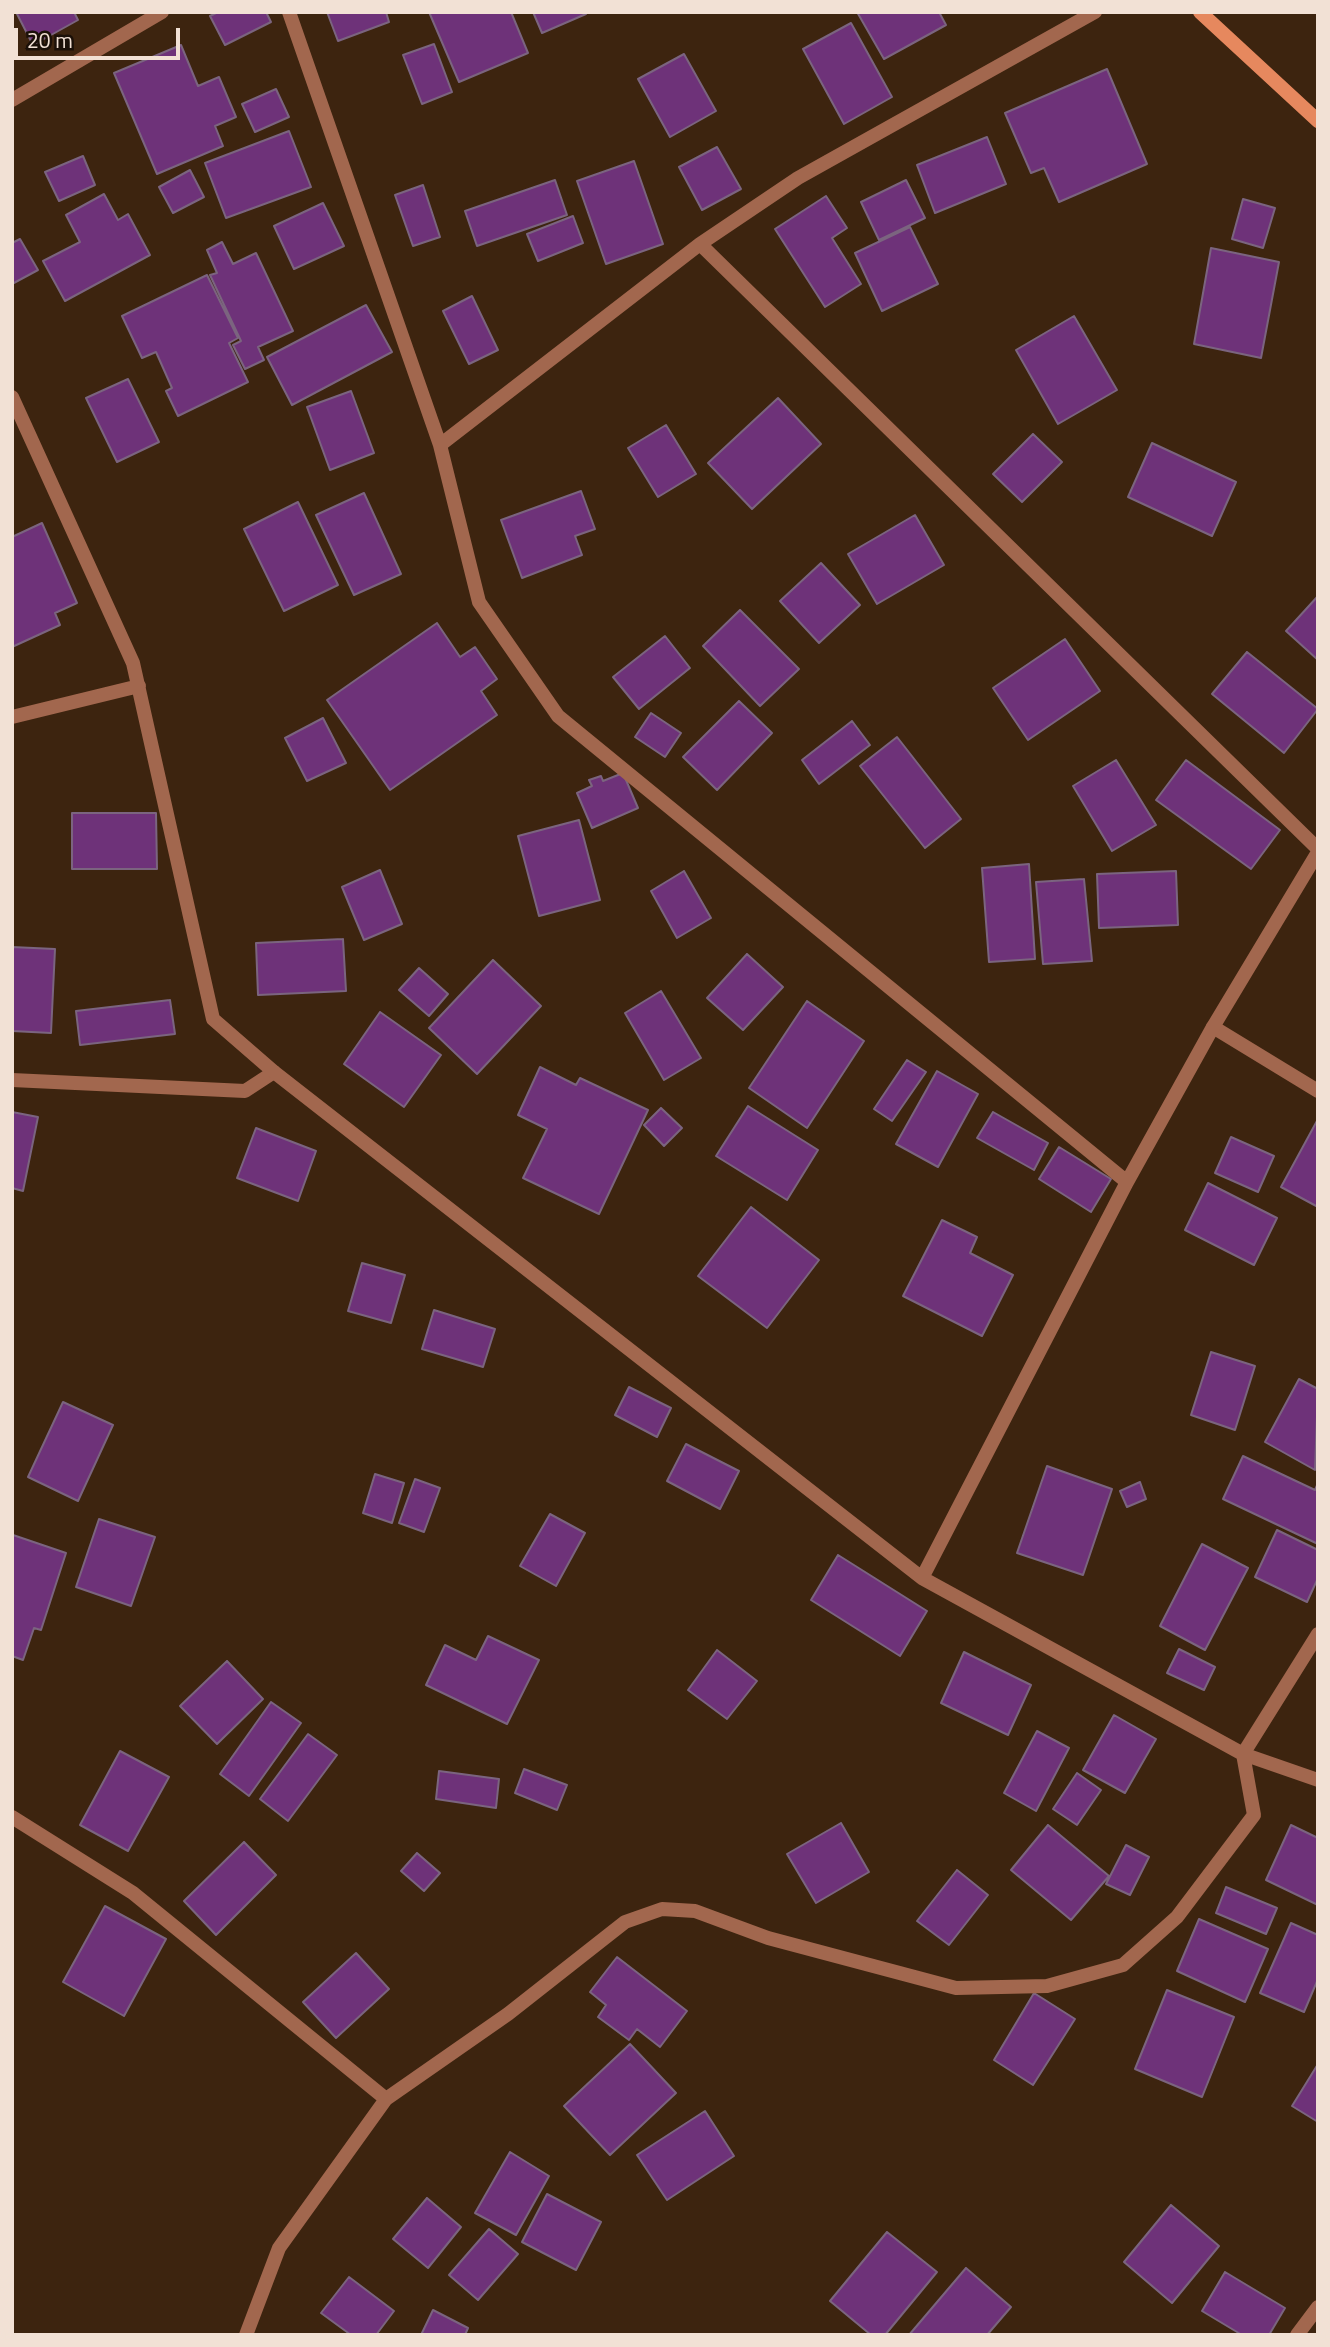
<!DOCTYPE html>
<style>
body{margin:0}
#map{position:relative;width:1330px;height:2347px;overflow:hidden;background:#3d240f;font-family:"Titillium Web",sans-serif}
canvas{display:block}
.frame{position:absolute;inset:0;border:14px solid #f2e1d5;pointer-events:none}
.scale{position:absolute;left:14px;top:28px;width:166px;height:32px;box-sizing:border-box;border:4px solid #f2e1d5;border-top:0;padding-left:9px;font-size:21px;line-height:24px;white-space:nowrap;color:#f2e1d5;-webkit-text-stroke:5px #1b1008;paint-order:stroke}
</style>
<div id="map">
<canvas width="1330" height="2347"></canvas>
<div class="frame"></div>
<div class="scale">20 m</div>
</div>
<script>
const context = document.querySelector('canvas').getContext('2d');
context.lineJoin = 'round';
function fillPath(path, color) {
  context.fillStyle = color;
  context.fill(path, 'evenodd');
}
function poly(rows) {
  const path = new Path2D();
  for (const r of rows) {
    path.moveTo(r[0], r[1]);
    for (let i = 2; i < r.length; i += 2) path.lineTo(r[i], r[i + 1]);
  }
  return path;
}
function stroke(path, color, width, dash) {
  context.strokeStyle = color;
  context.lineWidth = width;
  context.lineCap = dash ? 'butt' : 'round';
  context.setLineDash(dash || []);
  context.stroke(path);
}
const building = poly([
 [16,12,74,12,78,20,33,45,16,12],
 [218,12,266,12,271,22,225,45,210,16,218,12],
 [327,12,386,12,389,22,338,41,327,12],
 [429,12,511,12,528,53,459,82,429,12],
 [533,12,585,12,586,14,542,33,533,12],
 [857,12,939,12,946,25,884,59,857,12],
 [851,23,892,97,844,124,803,49,851,23],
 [434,44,452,92,422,104,403,55,434,44],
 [181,45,198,86,219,77,236,117,215,126,223,146,157,174,114,73,181,45],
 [684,54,716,111,670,137,638,79,684,54],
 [1107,69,1147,164,1059,202,1044,168,1031,173,1005,113,1107,69],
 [276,89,289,117,255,132,242,104,276,89],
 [289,131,311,187,226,218,205,163,289,131],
 [987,137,1006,184,935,213,917,165,987,137],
 [717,147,741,189,702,210,679,167,717,147],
 [83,156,95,185,59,201,45,172,83,156],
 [634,161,663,244,606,264,577,181,634,161],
 [190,170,204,197,173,213,159,187,190,170],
 [555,180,567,215,477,246,465,211,555,180],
 [906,180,925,218,879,240,861,202,906,180],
 [423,185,440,237,413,246,395,195,423,185],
 [104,194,118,220,128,214,150,255,65,301,43,261,80,242,66,215,104,194],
 [826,196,847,228,832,238,861,284,825,307,775,229,826,196],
 [1243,199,1275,208,1263,248,1232,239,1243,199],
 [323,203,344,246,294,269,274,226,323,203],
 [573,216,583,243,538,261,527,234,573,216],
 [910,227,938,284,882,311,855,253,910,227],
 [20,239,38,270,12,284,12,243,20,239],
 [222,242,233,264,256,253,293,331,258,347,264,360,245,369,233,345,241,341,210,275,217,273,207,250,222,242],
 [1211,248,1279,262,1261,358,1194,344,1211,248],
 [207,275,238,338,229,343,248,382,178,416,166,391,172,388,156,352,142,358,122,316,207,275],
 [472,296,498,350,469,364,443,311,472,296],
 [366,305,392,352,292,405,267,357,366,305],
 [1074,316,1117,390,1058,424,1016,350,1074,316],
 [128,379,159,442,117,462,86,398,128,379],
 [351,391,374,453,330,470,307,407,351,391],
 [778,398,821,444,752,509,708,463,778,398],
 [666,425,696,474,658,497,628,448,666,425],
 [1033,434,1062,462,1022,502,993,474,1033,434],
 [1152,443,1236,482,1212,536,1128,497,1152,443],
 [581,491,595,529,575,536,582,555,522,578,501,520,581,491],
 [364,493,401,574,354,595,316,515,364,493],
 [298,502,338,585,284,611,244,529,298,502],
 [915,515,944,565,877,604,848,554,915,515],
 [42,523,77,603,55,613,60,625,12,647,12,537,42,523],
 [821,563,860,605,819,643,780,601,821,563],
 [1318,596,1318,660,1286,631,1318,596],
 [740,610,799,669,760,706,703,646,740,610],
 [437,623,460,657,475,647,497,679,481,691,497,715,390,790,327,700,437,623],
 [665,636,690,668,639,709,613,677,665,636],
 [1065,639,1100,691,1028,740,993,688,1065,639],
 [1247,652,1318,709,1284,753,1212,694,1247,652],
 [739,701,772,733,717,790,683,757,739,701],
 [651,713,681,733,665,757,635,737,651,713],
 [323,718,346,763,307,781,285,738,323,718],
 [852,721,870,745,819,784,802,760,852,721],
 [897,737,961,819,925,848,860,766,897,737],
 [1116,760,1156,825,1112,851,1073,786,1116,760],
 [1186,760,1280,830,1251,869,1156,800,1186,760],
 [623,773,638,808,592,828,577,793,592,786,589,780,601,776,603,781,623,773],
 [72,813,156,813,157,869,72,869,72,813],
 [579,820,600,900,539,916,518,836,579,820],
 [1029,864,1035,959,989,962,982,868,1029,864],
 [380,870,402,924,364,940,342,887,380,870],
 [684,871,711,918,677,938,651,891,684,871],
 [1176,871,1178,925,1099,928,1097,874,1176,871],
 [1084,879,1092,961,1043,964,1036,882,1084,879],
 [343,939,346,991,258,995,256,943,343,939],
 [12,947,55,949,51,1033,12,1031,12,947],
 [747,954,783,987,743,1030,707,998,747,954],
 [493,960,541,1006,477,1074,429,1028,493,960],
 [419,968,448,994,429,1016,399,990,419,968],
 [661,991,701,1058,664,1080,625,1013,661,991],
 [170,1000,175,1034,80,1045,76,1011,170,1000],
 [807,1001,864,1041,807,1128,749,1088,807,1001],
 [380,1012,441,1055,404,1107,344,1064,380,1012],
 [907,1060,926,1072,892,1121,874,1109,907,1060],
 [540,1067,576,1085,580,1078,648,1110,599,1214,523,1178,547,1129,518,1115,540,1067],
 [937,1071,978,1094,938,1167,896,1144,937,1071],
 [748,1106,818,1150,787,1200,716,1156,748,1106],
 [661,1108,682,1128,664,1146,644,1125,661,1108],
 [12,1112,38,1117,23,1191,12,1188,12,1112],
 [993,1112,1048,1143,1034,1170,977,1138,993,1112],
 [1318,1119,1318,1207,1281,1187,1318,1119],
 [256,1128,316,1151,298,1201,237,1178,256,1128],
 [1231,1137,1274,1156,1258,1192,1215,1173,1231,1137],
 [1059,1147,1111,1179,1091,1212,1039,1179,1059,1147],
 [1208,1183,1277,1218,1254,1265,1185,1230,1208,1183],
 [751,1207,819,1260,767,1328,698,1276,751,1207],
 [942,1220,977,1237,970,1253,1013,1275,982,1336,903,1296,942,1220],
 [362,1263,405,1275,391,1323,348,1311,362,1263],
 [434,1310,495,1329,483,1367,422,1349,434,1310],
 [1211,1352,1255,1366,1235,1430,1191,1415,1211,1352],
 [1299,1379,1318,1389,1315,1470,1265,1442,1299,1379],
 [629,1387,671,1408,657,1437,615,1415,629,1387],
 [63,1402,113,1425,78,1501,28,1477,63,1402],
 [686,1444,739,1471,720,1509,667,1481,686,1444],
 [1243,1456,1315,1490,1318,1483,1318,1544,1223,1499,1243,1456],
 [1047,1466,1112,1489,1083,1575,1017,1553,1047,1466],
 [375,1474,404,1483,392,1523,363,1513,375,1474],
 [415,1479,440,1488,424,1532,399,1523,415,1479],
 [1140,1482,1146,1499,1127,1507,1120,1491,1140,1482],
 [550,1514,585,1533,556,1586,520,1566,550,1514],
 [99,1519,155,1537,131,1606,76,1587,99,1519],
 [1277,1530,1318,1550,1318,1578,1307,1602,1255,1577,1277,1530],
 [13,1535,66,1553,41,1630,34,1628,23,1660,12,1656,13,1535],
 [1202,1544,1248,1568,1205,1650,1160,1626,1202,1544],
 [838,1555,927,1611,900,1656,811,1600,838,1555],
 [488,1636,539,1660,507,1724,426,1685,445,1645,476,1660,488,1636],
 [1179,1649,1215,1667,1204,1690,1167,1673,1179,1649],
 [717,1650,757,1681,727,1719,688,1690,717,1650],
 [964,1652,1031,1685,1008,1735,941,1703,964,1652],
 [227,1661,263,1699,217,1744,180,1706,227,1661],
 [271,1702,301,1723,249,1796,220,1774,271,1702],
 [1114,1715,1156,1739,1125,1793,1083,1770,1114,1715],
 [1037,1731,1069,1748,1036,1811,1004,1793,1037,1731],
 [308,1734,337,1755,288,1821,260,1799,308,1734],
 [120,1751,169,1777,128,1851,80,1825,120,1751],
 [524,1769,567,1785,557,1810,515,1793,524,1769],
 [439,1771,499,1779,496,1808,436,1799,439,1771],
 [1077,1773,1101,1790,1077,1825,1053,1809,1077,1773],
 [841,1823,869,1872,816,1903,787,1854,841,1823],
 [1048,1825,1109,1876,1071,1920,1011,1870,1048,1825],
 [1291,1825,1318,1838,1318,1905,1266,1880,1291,1825],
 [244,1842,276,1875,216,1935,184,1901,244,1842],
 [1126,1845,1149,1857,1130,1895,1106,1884,1126,1845],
 [417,1853,440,1873,424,1891,401,1871,417,1853],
 [957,1870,988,1895,949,1945,917,1921,957,1870],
 [1226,1887,1277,1908,1266,1934,1216,1913,1226,1887],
 [105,1906,166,1939,124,2016,63,1982,105,1906],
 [1199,1919,1268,1949,1245,2002,1177,1971,1199,1919],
 [1291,1923,1318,1935,1318,1979,1304,2012,1260,1993,1291,1923],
 [356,1953,389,1989,336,2038,303,2002,356,1953],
 [617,1957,687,2011,660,2047,637,2029,629,2040,598,2017,606,2005,590,1992,617,1957],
 [1167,1990,1234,2017,1202,2097,1135,2069,1167,1990],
 [1034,1993,1075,2019,1033,2085,994,2060,1034,1993],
 [630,2044,676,2093,610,2155,564,2106,630,2044],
 [1318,2064,1318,2122,1292,2106,1318,2064],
 [705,2111,734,2156,667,2200,637,2155,705,2111],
 [510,2152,549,2176,516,2235,475,2213,510,2152],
 [547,2194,601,2222,576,2270,522,2242,547,2194],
 [427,2198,461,2227,428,2268,393,2239,427,2198],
 [1171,2205,1219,2246,1172,2303,1124,2262,1171,2205],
 [489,2229,518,2254,478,2300,449,2275,489,2229],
 [887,2232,937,2272,885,2335,871,2335,830,2301,887,2232],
 [966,2268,1011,2307,987,2335,909,2335,966,2268],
 [1225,2272,1285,2308,1269,2335,1242,2335,1202,2311,1225,2272],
 [349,2277,394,2311,376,2335,351,2335,321,2313,349,2277],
 [433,2310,468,2328,465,2335,421,2335,433,2310]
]);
fillPath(building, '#6e3279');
stroke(building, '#7b647f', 2);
stroke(poly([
 [1213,1027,1318,1091],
 [12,1080,245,1091,274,1072]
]), '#a2674e', 14);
stroke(poly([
 [289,12,440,445,479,602,558,716,1127,1182],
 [12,100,162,12],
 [700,244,1318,849],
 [12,397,133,663,213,1019,274,1072,922,1578,1243,1754,1318,1780],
 [440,445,700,244,798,178,1095,12],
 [12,717,139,686],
 [922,1578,1127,1182,1213,1027,1318,852],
 [12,1817,133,1893,386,2099],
 [246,2335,279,2248,386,2099,508,2014,625,1922,662,1909,695,1911,768,1938,956,1988,1047,1986,1123,1965,1177,1917,1254,1815,1243,1754,1318,1634],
 [1297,2335,1318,2307]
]), '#a2674e', 14);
stroke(poly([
 [1200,12,1318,121]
]), '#e6885e', 14);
</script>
